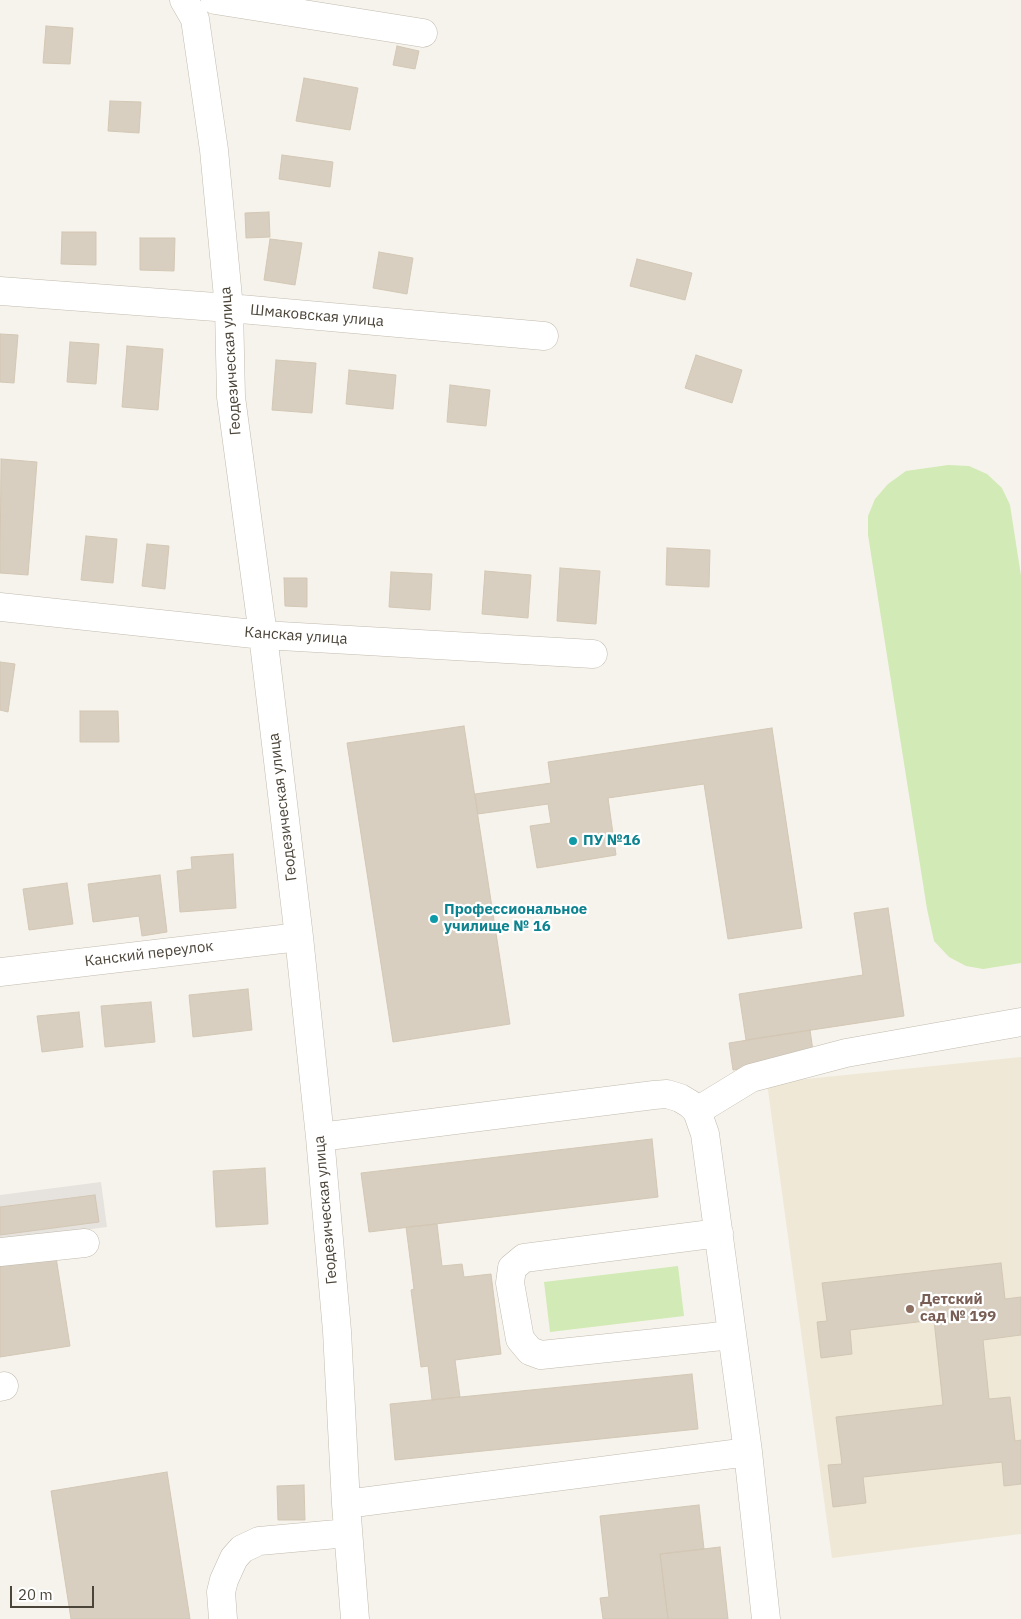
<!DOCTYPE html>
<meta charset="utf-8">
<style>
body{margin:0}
#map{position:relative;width:1021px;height:1619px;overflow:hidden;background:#f6f3ec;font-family:"IBM Plex Sans",sans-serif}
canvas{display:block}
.scale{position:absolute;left:10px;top:1586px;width:84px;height:22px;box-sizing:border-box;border:2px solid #4b4439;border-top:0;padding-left:6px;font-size:15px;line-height:18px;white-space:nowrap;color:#4b4439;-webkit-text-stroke:4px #fff;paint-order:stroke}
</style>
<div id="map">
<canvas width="1021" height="1619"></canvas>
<div class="scale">20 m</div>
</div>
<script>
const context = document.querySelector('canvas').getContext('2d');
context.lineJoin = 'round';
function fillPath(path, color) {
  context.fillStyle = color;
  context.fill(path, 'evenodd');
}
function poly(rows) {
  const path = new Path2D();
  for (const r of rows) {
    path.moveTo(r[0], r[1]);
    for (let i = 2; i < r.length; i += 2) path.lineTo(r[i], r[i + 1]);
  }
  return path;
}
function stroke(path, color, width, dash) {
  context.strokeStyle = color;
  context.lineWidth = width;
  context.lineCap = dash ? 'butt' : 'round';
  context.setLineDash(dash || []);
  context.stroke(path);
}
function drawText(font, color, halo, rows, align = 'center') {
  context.font = font + ' "IBM Plex Sans",sans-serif';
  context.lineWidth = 4.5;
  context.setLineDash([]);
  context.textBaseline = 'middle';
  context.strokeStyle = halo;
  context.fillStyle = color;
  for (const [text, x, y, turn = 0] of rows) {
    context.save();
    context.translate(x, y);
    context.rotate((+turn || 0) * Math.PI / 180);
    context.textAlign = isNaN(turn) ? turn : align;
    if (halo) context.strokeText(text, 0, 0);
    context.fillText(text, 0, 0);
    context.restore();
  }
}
fillPath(poly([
 [101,1182,107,1227,0,1241,0,1195]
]), '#e6e2dd');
fillPath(poly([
 [1021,1057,1021,1534,832,1558,767,1083]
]), '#efe8d6');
fillPath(poly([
 [948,465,969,466,987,474,1002,488,1010,505,1021,576,1021,963,983,969,966,966,949,957,934,941,927,909,868,535,868,516,875,499,888,484,906,471],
 [678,1266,684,1316,550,1332,544,1282]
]), '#d2eab5');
const building = poly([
 [46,26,73,28,70,64,43,63,46,26],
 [397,46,419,51,415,69,393,65,397,46],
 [304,78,358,88,350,130,296,121,304,78],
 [110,101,141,102,139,133,108,131,110,101],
 [282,155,333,162,330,187,279,179,282,155],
 [269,212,270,237,246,238,245,213,269,212],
 [62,232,96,232,96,265,61,264,62,232],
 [140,238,175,238,174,271,140,270,140,238],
 [270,239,302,243,295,285,264,280,270,239],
 [379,252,413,258,407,294,373,288,379,252],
 [637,259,692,273,685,300,630,286,637,259],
 [0,334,18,335,14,383,0,382,0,334],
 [70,342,99,344,96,384,67,382,70,342],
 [127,346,163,349,158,410,122,407,127,346],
 [696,355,742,370,732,403,685,388,696,355],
 [276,360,316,363,312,413,272,410,276,360],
 [349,370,396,375,393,409,346,404,349,370],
 [450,385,490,390,486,426,447,422,450,385],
 [1,459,37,462,28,575,0,573,1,459],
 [86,536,117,539,113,583,81,580,86,536],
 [147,544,169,546,165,589,142,586,147,544],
 [667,548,710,550,709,587,666,585,667,548],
 [560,568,600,571,596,624,557,621,560,568],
 [485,571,531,575,528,618,482,614,485,571],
 [391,572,432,574,430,610,389,607,391,572],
 [284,578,307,578,307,607,285,606,284,578],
 [0,662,15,664,8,712,0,710,0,662],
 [80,711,118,711,119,742,80,742,80,711],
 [464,726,510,1024,393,1042,347,743,464,726],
 [772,728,802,928,728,939,704,784,608,798,616,855,537,868,530,826,551,823,548,804,478,814,475,794,551,783,548,762,772,728],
 [233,854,236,908,180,912,177,871,192,869,191,857,233,854],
 [160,875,167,932,142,936,139,916,93,922,88,884,160,875],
 [67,883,73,924,29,930,23,889,67,883],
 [888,908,904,1016,746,1040,739,994,863,975,854,913,888,908],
 [248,989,252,1030,193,1037,189,995,248,989],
 [151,1002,155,1042,105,1047,101,1006,151,1002],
 [79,1012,83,1047,42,1052,37,1016,79,1012],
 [810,1030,814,1058,733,1070,729,1043,810,1030],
 [652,1139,658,1197,369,1232,361,1173,652,1139],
 [265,1168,268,1224,216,1227,213,1171,265,1168],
 [95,1195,99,1222,0,1235,0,1207,95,1195],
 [437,1224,442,1266,462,1264,464,1277,491,1274,501,1354,455,1360,460,1397,432,1400,428,1366,421,1367,411,1290,414,1289,406,1227,437,1224],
 [56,1257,70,1346,0,1357,0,1265,56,1257],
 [1001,1263,1005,1299,1021,1297,1021,1335,983,1340,989,1399,1010,1397,1015,1441,1021,1440,1021,1484,1004,1486,1002,1462,863,1477,866,1503,833,1507,828,1465,842,1464,836,1417,943,1405,934,1320,850,1330,852,1354,821,1358,817,1322,827,1321,822,1283,1001,1263],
 [692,1374,698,1429,395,1460,390,1404,692,1374],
 [167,1472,190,1619,71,1619,51,1491,167,1472],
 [304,1485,305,1520,278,1520,277,1486,304,1485],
 [699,1505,704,1549,660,1554,668,1619,603,1619,600,1598,609,1597,600,1516,699,1505],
 [720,1547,728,1619,668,1619,660,1554,720,1547]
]);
fillPath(building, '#d8cfc1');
stroke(building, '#d3c7b4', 1);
const minor = poly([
 [184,0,195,19,214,150,229,308,231,397,263,635,299,937,320,1137,337,1331,346,1504,355,1619],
 [215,0,423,33],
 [0,291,229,308,544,336],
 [0,607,263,635,593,654],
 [0,972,299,937],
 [697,1111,751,1078,846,1053,1021,1022],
 [320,1137,654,1095,667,1094,680,1098,690,1104,697,1111,705,1134,748,1452],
 [719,1233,524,1258,512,1268,510,1283,520,1339,530,1351,541,1355,732,1335],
 [0,1252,85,1243],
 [0,1387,4,1386],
 [346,1504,748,1452,766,1619],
 [223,1619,221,1592,224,1580,234,1558,242,1549,259,1541,348,1533]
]);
stroke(minor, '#c2bbae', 29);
stroke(minor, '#fff', 28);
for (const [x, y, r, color] of [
 [573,841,5,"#0f9aa8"],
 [434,919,5,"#0f9aa8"],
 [910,1309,5,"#8d6e63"]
]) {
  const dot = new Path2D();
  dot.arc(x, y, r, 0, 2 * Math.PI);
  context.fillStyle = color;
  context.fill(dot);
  stroke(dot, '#fff', 2);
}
drawText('15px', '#4b4439', '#fff', [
 ["Шмаковская улица",317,316,5],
 ["Геодезическая улица",231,361,-94],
 ["Канская улица",296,636,4],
 ["Геодезическая улица",283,807,-97],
 ["Канский переулок",149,954,-7],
 ["Геодезическая улица",326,1210,-95]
]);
drawText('bold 15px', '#0d838f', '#fff', [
 ["ПУ №16",583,841],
 ["Профессиональное",444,910],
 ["училище № 16",444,927]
], 'left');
drawText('bold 15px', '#785e54', '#fff', [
 ["Детский",920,1300],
 ["сад № 199",920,1317]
], 'left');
</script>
